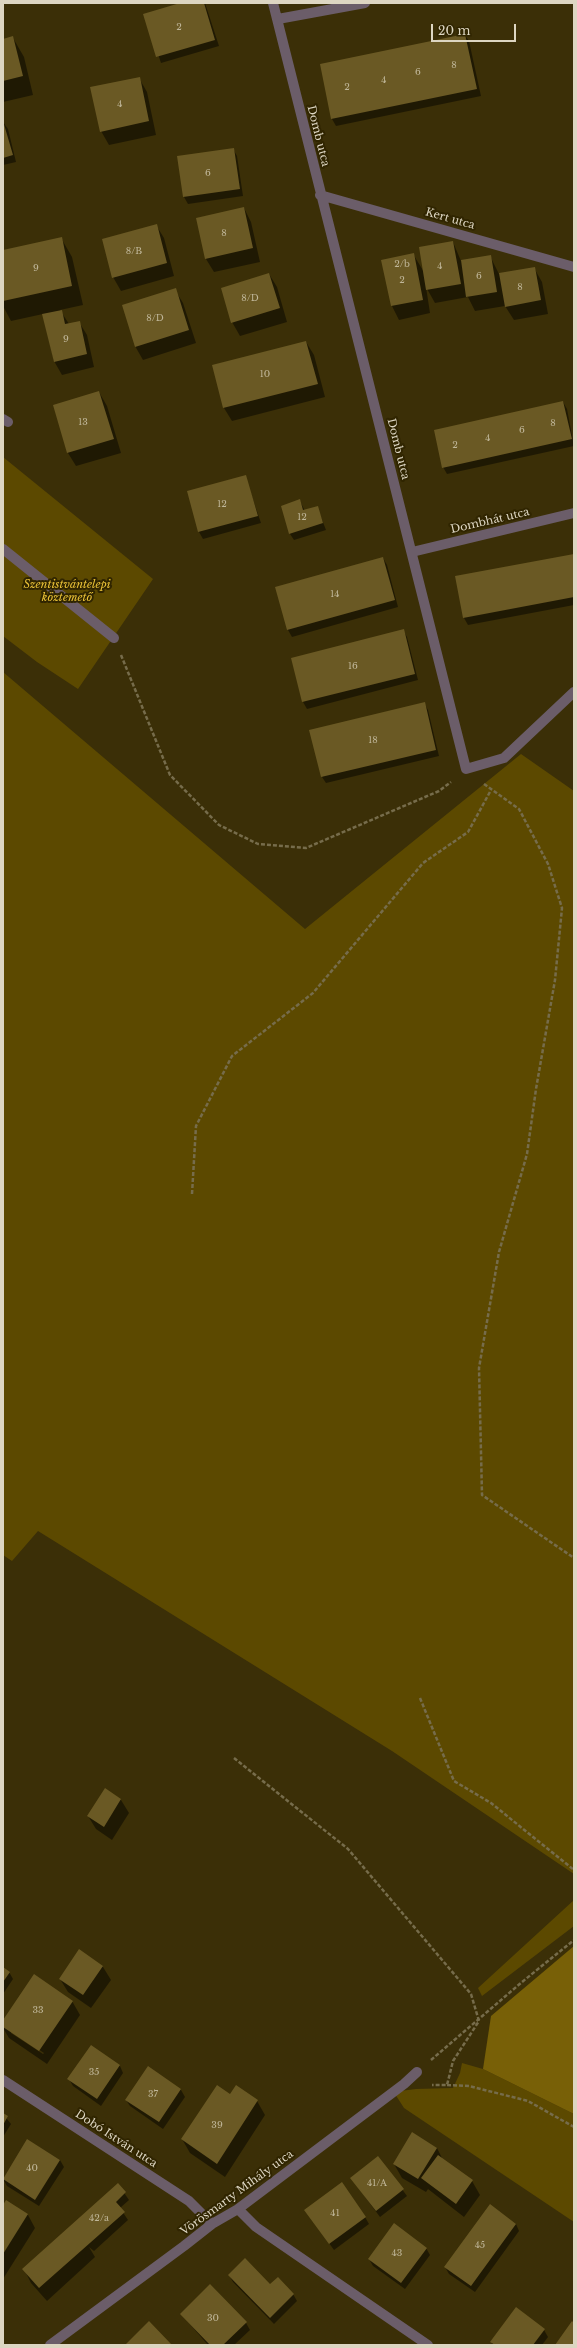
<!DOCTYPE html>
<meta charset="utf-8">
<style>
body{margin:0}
#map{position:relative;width:577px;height:2348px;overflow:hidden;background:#3b2f07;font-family:"Libre Baskerville",serif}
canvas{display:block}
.frame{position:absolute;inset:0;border:4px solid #ddd6c2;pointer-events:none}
.scale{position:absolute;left:431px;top:24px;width:85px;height:18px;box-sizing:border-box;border:2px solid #ddd6c2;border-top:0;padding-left:5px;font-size:12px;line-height:14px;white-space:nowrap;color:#ddd6c2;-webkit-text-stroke:3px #302500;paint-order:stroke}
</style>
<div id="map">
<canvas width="577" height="2348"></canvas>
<div class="frame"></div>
<div class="scale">20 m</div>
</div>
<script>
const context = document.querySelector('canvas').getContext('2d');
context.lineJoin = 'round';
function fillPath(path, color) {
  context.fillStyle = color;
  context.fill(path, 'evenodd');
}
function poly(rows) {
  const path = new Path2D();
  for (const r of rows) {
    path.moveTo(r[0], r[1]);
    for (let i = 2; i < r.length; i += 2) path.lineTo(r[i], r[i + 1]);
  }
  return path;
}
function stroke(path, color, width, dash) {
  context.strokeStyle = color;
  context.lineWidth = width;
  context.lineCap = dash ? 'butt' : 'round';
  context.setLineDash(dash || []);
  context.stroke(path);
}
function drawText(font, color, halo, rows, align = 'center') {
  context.font = font + ' "Libre Baskerville",serif';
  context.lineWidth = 4;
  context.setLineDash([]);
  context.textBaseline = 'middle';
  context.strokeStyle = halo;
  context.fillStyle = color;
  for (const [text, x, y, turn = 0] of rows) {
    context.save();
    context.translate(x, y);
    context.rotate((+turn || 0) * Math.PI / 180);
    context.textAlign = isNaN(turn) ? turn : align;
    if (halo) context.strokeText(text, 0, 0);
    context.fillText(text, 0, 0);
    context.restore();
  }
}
fillPath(poly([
 [3,457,153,579,78,689,37,662,3,636],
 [3,672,305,929,521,754,574,791,574,1874,392,1751,38,1531,12,1561,3,1555],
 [574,1900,574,1926,482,1996,478,1988],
 [462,2063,483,2069,574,2114,574,2222,404,2108,395,2094,400,2091,416,2089,453,2088,460,2073]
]), '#5c4900');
fillPath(poly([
 [574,1946,574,2114,483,2069,491,2016]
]), '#786007');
fillPath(poly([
 [184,3,205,3,219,46,161,63,145,15],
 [465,35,469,41,481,96,336,126,332,119,321,65],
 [13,38,24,57,33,95,3,102,3,40],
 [139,78,147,92,156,135,109,145,101,131],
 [3,122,8,129,16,162,3,165],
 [233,149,237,156,243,196,188,204,184,197,178,157],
 [244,208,251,222,260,262,214,272,206,259],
 [156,225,164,238,174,276,121,291,113,277],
 [61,238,72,257,83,305,60,310,69,324,79,322,87,335,94,367,62,375,54,361,43,314,11,321,3,306,3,251],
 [453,242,461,261,490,256,499,274,534,268,542,282,548,314,514,320,505,306,475,311,468,297,435,303,426,287,430,313,399,320,392,306,382,261,413,254,424,272],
 [269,274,277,287,287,322,240,336,232,322],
 [175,290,183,303,196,343,143,360,135,346],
 [306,342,314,355,325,397,232,421,224,408,213,366],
 [99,392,107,406,121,453,76,466,68,453,54,406],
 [563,402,567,409,574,446,447,474,443,467],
 [245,476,261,523,203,539,199,532],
 [300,501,305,511,317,507,326,530,294,540,290,534],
 [574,555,574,605,468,625,464,618,456,577],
 [383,558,387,565,398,607,292,637,288,630,276,588],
 [403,630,407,637,418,680,307,709,303,702],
 [424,703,428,710,439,756,326,783,322,777],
 [105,1789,121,1800,129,1813,112,1840,96,1829,88,1816],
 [79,1951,103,1967,111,1980,91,2008,68,1992,60,1979],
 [3,1968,9,1972,13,1979,3,1994],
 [72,2001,80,2015,47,2064,9,2038,3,2028,3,2022],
 [11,2031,44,2053,43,2054,11,2033],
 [91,2046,120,2066,123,2073,101,2106,73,2086,69,2079],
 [148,2068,181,2090,185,2097,163,2129,130,2106,126,2100],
 [231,2096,257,2101,265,2115,225,2177,190,2153,182,2139],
 [3,2114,11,2124,3,2137],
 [28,2140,60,2160,64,2167,39,2206,7,2186,3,2179],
 [437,2148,443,2160,472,2181,480,2195,464,2217,428,2189,426,2192,402,2178,394,2164],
 [378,2157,407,2196,380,2217,351,2178],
 [118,2184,129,2200,120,2208,128,2220,94,2251,89,2247,95,2257,47,2301,31,2283,24,2269],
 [3,2207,28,2215,35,2228,3,2279],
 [310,2217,365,2217,369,2224,334,2250],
 [516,2224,519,2231,475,2292,449,2274,445,2267],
 [426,2248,430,2255,405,2289,373,2266,369,2259],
 [229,2275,270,2285,293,2294,297,2301,274,2324,233,2282],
 [516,2309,544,2330,548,2337,542,2345,493,2345,491,2342],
 [181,2314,246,2323,250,2330,234,2345,208,2345]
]), '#0007');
fillPath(poly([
 [180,3,204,3,215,40,156,57,143,14],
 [465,34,477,89,331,119,320,64],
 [13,36,23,76,3,81,3,39],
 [140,77,149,121,100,132,90,87],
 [3,121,13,155,3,158],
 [234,148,240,189,183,197,177,156],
 [244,207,253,248,205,259,196,218],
 [157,224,167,263,112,278,102,239],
 [62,237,72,286,3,301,3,250],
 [453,241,461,284,426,290,419,247],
 [414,253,423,300,391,306,381,260],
 [491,255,497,292,466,297,461,260],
 [535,267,541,300,505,307,499,273],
 [269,273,280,308,231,323,221,288],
 [176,288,189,330,135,347,122,305],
 [62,310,65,324,80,321,87,354,54,362,42,314],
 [306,341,318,384,223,408,212,365],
 [99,391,114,439,67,453,53,405],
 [563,401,572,439,442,468,434,430],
 [246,475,258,516,198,532,187,491],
 [300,499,303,510,318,506,323,523,289,534,281,506],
 [574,554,574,597,463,618,455,576],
 [383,557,395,600,287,630,275,587],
 [404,629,415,674,302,702,291,658],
 [425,702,436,750,321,777,309,730],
 [105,1788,121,1799,104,1827,87,1816],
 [79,1949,103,1966,83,1995,59,1979],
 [3,1967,10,1972,3,1982],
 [34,1974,73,2001,39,2051,3,2027,3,2020],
 [91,2045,120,2065,97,2099,67,2079],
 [148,2066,181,2089,159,2122,125,2100],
 [217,2085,230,2094,236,2085,258,2100,217,2164,181,2139],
 [3,2113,8,2116,3,2125],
 [412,2132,437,2148,418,2179,393,2164],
 [27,2139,60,2160,35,2200,3,2179],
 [438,2155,473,2180,456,2204,421,2178],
 [378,2156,404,2189,376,2211,350,2178],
 [342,2182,366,2217,329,2244,304,2210],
 [118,2183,126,2192,116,2202,125,2212,39,2288,22,2269],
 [6,2200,28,2214,3,2254,3,2205],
 [490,2204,516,2224,471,2286,444,2267],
 [394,2223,427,2248,401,2283,368,2259],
 [245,2258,270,2284,278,2277,294,2294,270,2318,228,2275],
 [210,2284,247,2322,223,2345,210,2345,180,2314],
 [516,2307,545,2329,533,2345,495,2345,490,2342],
 [149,2321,172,2345,125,2345],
 [572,2321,574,2323,574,2345,555,2345]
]), '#6a5924');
stroke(poly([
 [121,655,170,775,219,825,258,844,306,848,439,791,451,782],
 [484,784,519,809,548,864,562,908,555,980,536,1089,527,1154,499,1252,479,1368,482,1495,574,1558],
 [192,1194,196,1126,232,1056,313,993,423,863,468,832,491,790],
 [420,1698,454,1781,491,1803,574,1870],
 [234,1758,348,1849,471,1994,479,2021,453,2061,447,2085,432,2085],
 [431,2060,522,1982,574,1940],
 [447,2085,469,2086,528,2101,574,2127]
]), '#766c4b', 2.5, [4, 2]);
stroke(poly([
 [273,3,466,769,504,758,574,692],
 [278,19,365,3],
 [320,195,574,267],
 [3,419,8,422],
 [3,549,114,638],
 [412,552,574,513],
 [3,2080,189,2201,212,2224],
 [238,2209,256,2227,428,2345],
 [50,2345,184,2246,212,2224,238,2209,404,2084,417,2072]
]), '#6b5d69', 10);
drawText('9px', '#c0b79a', null, [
 ["2",179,27],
 ["8",454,65],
 ["6",418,72],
 ["4",384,80],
 ["2",347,87],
 ["4",120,104],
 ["6",208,173],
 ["8",224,233],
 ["8/B",134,251],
 ["2/b",402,264],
 ["4",440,266],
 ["9",36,268],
 ["6",479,276],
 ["2",402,280],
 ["8",520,287],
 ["8/D",250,298],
 ["8/D",155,318],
 ["9",66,339],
 ["10",265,374],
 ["13",83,422],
 ["8",553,423],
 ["6",522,430],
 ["4",488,438],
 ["2",455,445],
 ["12",222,504],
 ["12",302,517],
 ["14",335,594],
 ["16",353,666],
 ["18",373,740],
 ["33",38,2010],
 ["35",94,2072],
 ["37",153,2094],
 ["39",217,2125],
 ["40",32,2168],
 ["41/A",377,2183],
 ["41",335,2213],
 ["42/a",99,2218],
 ["45",480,2245],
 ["43",397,2253],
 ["30",213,2318]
]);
drawText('11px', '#ddd6c2', '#302500', [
 ["Domb utca",318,136,76],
 ["Kert utca",450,219,16],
 ["Domb utca",398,449,76],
 ["Dombhát utca",490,521,-13],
 ["Dobó István utca",116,2139,33],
 ["Vörösmarty Mihály utca",237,2193,-36]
]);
drawText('italic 11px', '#ecc337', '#302500', [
 ["Szentistvántelepi",67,585],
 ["köztemető",67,598]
]);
</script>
